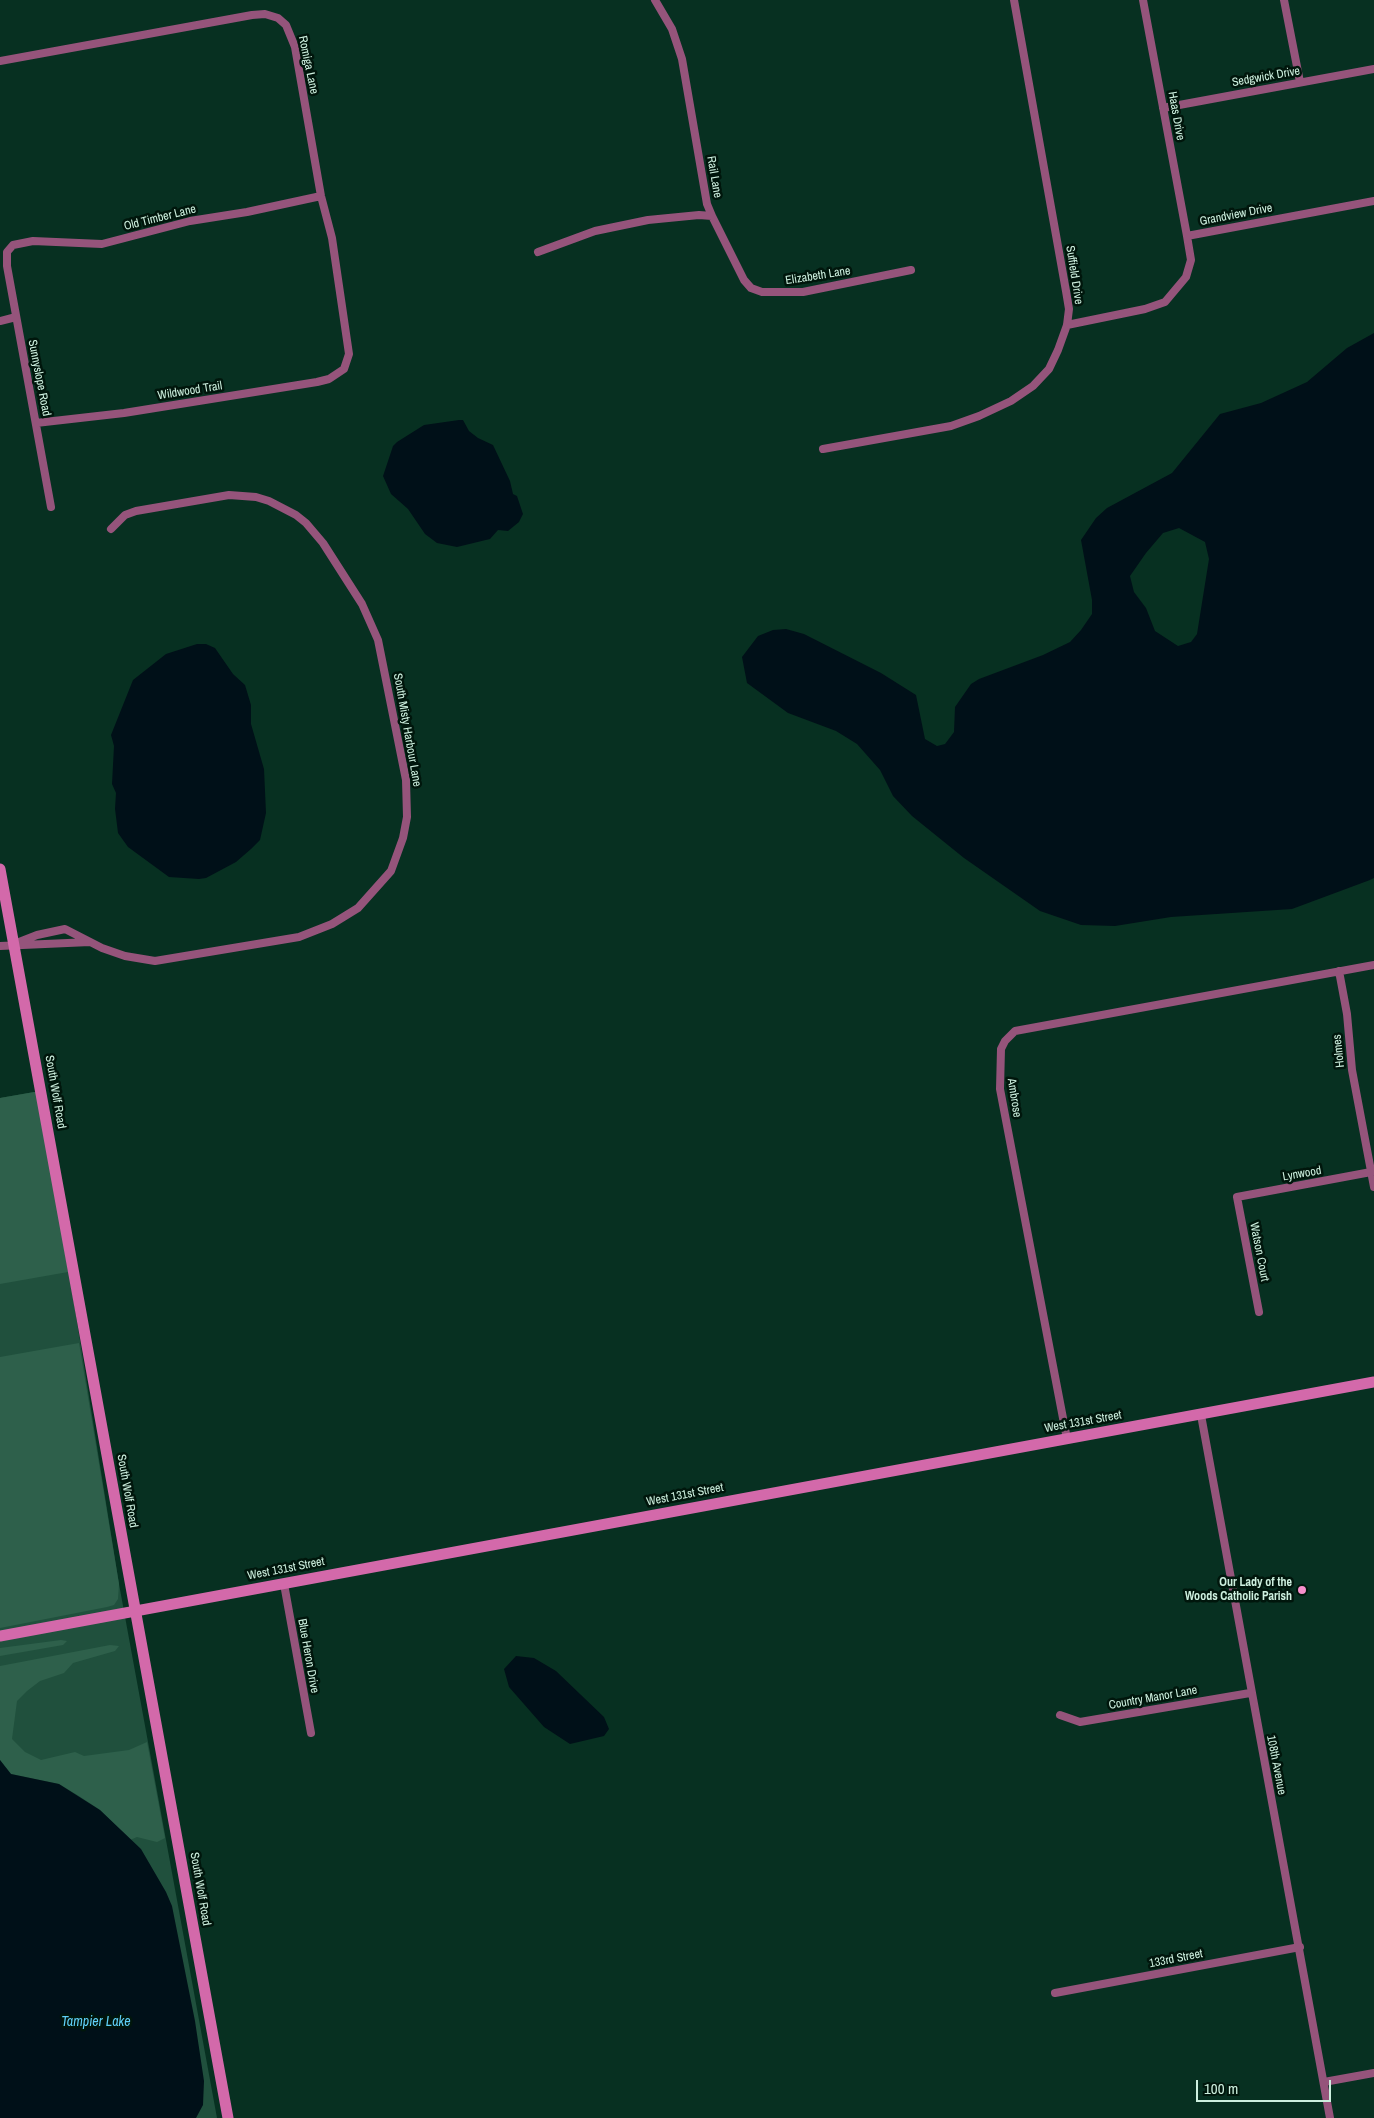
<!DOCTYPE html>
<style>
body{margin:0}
#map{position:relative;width:1374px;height:2118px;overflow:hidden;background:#073021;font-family:"Archivo Narrow",sans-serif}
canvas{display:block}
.scale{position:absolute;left:1196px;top:2080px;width:135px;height:22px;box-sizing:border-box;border:2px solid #cdf0df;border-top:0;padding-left:6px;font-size:15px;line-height:18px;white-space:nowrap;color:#cdf0df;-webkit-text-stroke:4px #00160c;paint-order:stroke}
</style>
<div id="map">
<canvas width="1374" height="2118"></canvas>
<div class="scale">100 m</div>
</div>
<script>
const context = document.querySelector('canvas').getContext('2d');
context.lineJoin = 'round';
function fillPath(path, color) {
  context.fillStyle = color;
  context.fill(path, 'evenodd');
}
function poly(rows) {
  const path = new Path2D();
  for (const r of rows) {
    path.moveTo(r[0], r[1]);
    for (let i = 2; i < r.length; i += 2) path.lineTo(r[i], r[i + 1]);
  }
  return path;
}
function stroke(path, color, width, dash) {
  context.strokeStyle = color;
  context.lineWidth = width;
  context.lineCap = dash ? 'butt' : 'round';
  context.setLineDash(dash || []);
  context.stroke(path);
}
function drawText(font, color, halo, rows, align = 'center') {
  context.font = font + ' "Archivo Narrow",sans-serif';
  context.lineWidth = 5;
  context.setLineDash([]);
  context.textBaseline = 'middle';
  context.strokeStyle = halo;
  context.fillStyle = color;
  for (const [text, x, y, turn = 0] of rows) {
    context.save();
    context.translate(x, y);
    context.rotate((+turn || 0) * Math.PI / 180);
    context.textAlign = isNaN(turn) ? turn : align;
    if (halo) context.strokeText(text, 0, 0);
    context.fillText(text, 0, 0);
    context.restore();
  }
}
fillPath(poly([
 [40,1091,119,1584,217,2118,0,2118,0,1098]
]), '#20503d');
fillPath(poly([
 [40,1091,68,1272,0,1284,0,1098],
 [79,1343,119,1584,118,1599,114,1605,107,1607,0,1628,0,1357],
 [61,1640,67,1641,63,1645,0,1656,0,1648],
 [110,1645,119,1646,115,1651,73,1663,64,1673,40,1681,27,1691,17,1701,12,1739,25,1752,41,1760,75,1752,84,1756,129,1750,147,1742,165,1838,157,1842,137,1837,130,1840,100,1810,79,1796,59,1784,11,1774,0,1760,0,1666]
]), '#2e604b');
fillPath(poly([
 [1374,333,1374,878,1370,880,1292,909,1171,917,1115,926,1081,925,1040,911,964,858,912,816,893,796,880,770,857,744,836,731,788,713,747,683,742,657,758,636,773,630,786,629,804,634,881,673,916,695,925,739,937,746,945,744,954,732,955,707,971,684,979,679,1043,655,1070,642,1081,630,1092,614,1092,600,1081,540,1096,518,1107,508,1172,473,1220,414,1261,403,1307,382,1347,348],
 [1179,528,1205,542,1209,559,1197,634,1191,642,1178,646,1155,631,1146,608,1134,592,1130,576,1146,553,1163,533],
 [459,420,463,420,469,431,478,438,493,445,510,481,513,494,517,496,523,514,519,522,508,531,498,530,490,539,457,547,437,543,425,534,408,509,391,494,383,476,393,446,397,442,424,425],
 [197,644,206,644,215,648,233,674,245,685,251,705,251,724,264,769,266,813,260,840,251,849,236,862,206,878,199,879,169,877,128,847,118,833,115,809,116,793,112,784,114,746,111,735,133,680,166,654],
 [516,1656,534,1658,556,1671,604,1717,609,1729,604,1736,570,1744,544,1727,509,1687,504,1669],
 [0,1760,11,1774,59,1784,100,1810,141,1849,166,1892,172,1906,195,2021,204,2081,203,2105,196,2118,0,2118]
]), '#001018');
stroke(poly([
 [1143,0,1187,236],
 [1284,0,1300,82],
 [0,61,252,15,265,14,278,18,286,25,295,47,321,196,332,238,349,354,344,369,329,379,317,382,124,413,36,423],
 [1163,108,1374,69],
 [712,216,744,280,751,288,762,292,803,292,911,270],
 [538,252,595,231,648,220,699,215,712,216,707,204,682,59,672,29,655,0],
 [0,321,16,317],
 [1067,325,1145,309,1165,302,1186,277,1191,260,1187,236,1374,201],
 [823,449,951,426,979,416,1011,401,1033,386,1049,369,1058,350,1067,325,1069,309,1066,291,1014,0],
 [51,507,7,266,7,252,13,245,33,241,102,244,190,221,247,212,321,196],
 [14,944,37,935,65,929,102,948,125,956,155,961,299,937,332,924,358,908,391,871,403,838,407,817,406,780,378,640,362,604,323,543,306,523,296,515,269,501,256,497,229,495,136,511,125,515,111,529],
 [0,946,90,942],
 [1339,971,1347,1014,1352,1070,1374,1187],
 [1259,1312,1237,1197,1371,1172],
 [1201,1415,1330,2118],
 [1067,1439,1000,1089,1001,1049,1005,1041,1015,1031,1374,965],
 [284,1584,311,1733],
 [1060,1715,1080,1722,1250,1693],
 [1055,1993,1300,1947],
 [1324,2082,1374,2073]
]), '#95547b', 8);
stroke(poly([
 [0,869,228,2118],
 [0,1636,1374,1382]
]), '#d369aa', 11);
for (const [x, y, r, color] of [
 [1302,1590,5,"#f790cd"]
]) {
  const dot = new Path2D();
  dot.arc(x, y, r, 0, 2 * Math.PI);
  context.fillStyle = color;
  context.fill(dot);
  stroke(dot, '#00160c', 2);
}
drawText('12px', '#cdf0df', '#00160c', [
 ["Romiga Lane",308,65,78],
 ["Sedgwick Drive",1266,77,-10],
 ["Haas Drive",1176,116,80],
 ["Rail Lane",714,177,80],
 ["Grandview Drive",1236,215,-11],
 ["Old Timber Lane",160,218,-14],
 ["Suffield Drive",1074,275,81],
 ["Elizabeth Lane",818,276,-9],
 ["Sunnyslope Road",39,378,79],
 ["Wildwood Trail",190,391,-9],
 ["South Misty Harbour Lane",407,730,80],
 ["Holmes",1339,1051,-96],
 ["South Wolf Road",55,1092,80],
 ["Ambrose",1014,1098,81],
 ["Lynwood",1302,1174,-10],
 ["Watson Court",1259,1252,79],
 ["West 131st Street",1083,1422,-10],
 ["South Wolf Road",127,1491,80],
 ["West 131st Street",685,1495,-11],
 ["West 131st Street",286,1569,-11],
 ["Blue Heron Drive",308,1656,80],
 ["Country Manor Lane",1153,1698,-10],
 ["108th Avenue",1276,1765,79],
 ["South Wolf Road",200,1889,80],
 ["133rd Street",1176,1959,-11]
]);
drawText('bold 12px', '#cdf0df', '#00160c', [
 ["Our Lady of the",1292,1583],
 ["Woods Catholic Parish",1292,1597]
], 'right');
drawText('italic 14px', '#5fd0f8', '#00160c', [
 ["Tampier Lake",96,2022]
]);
</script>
